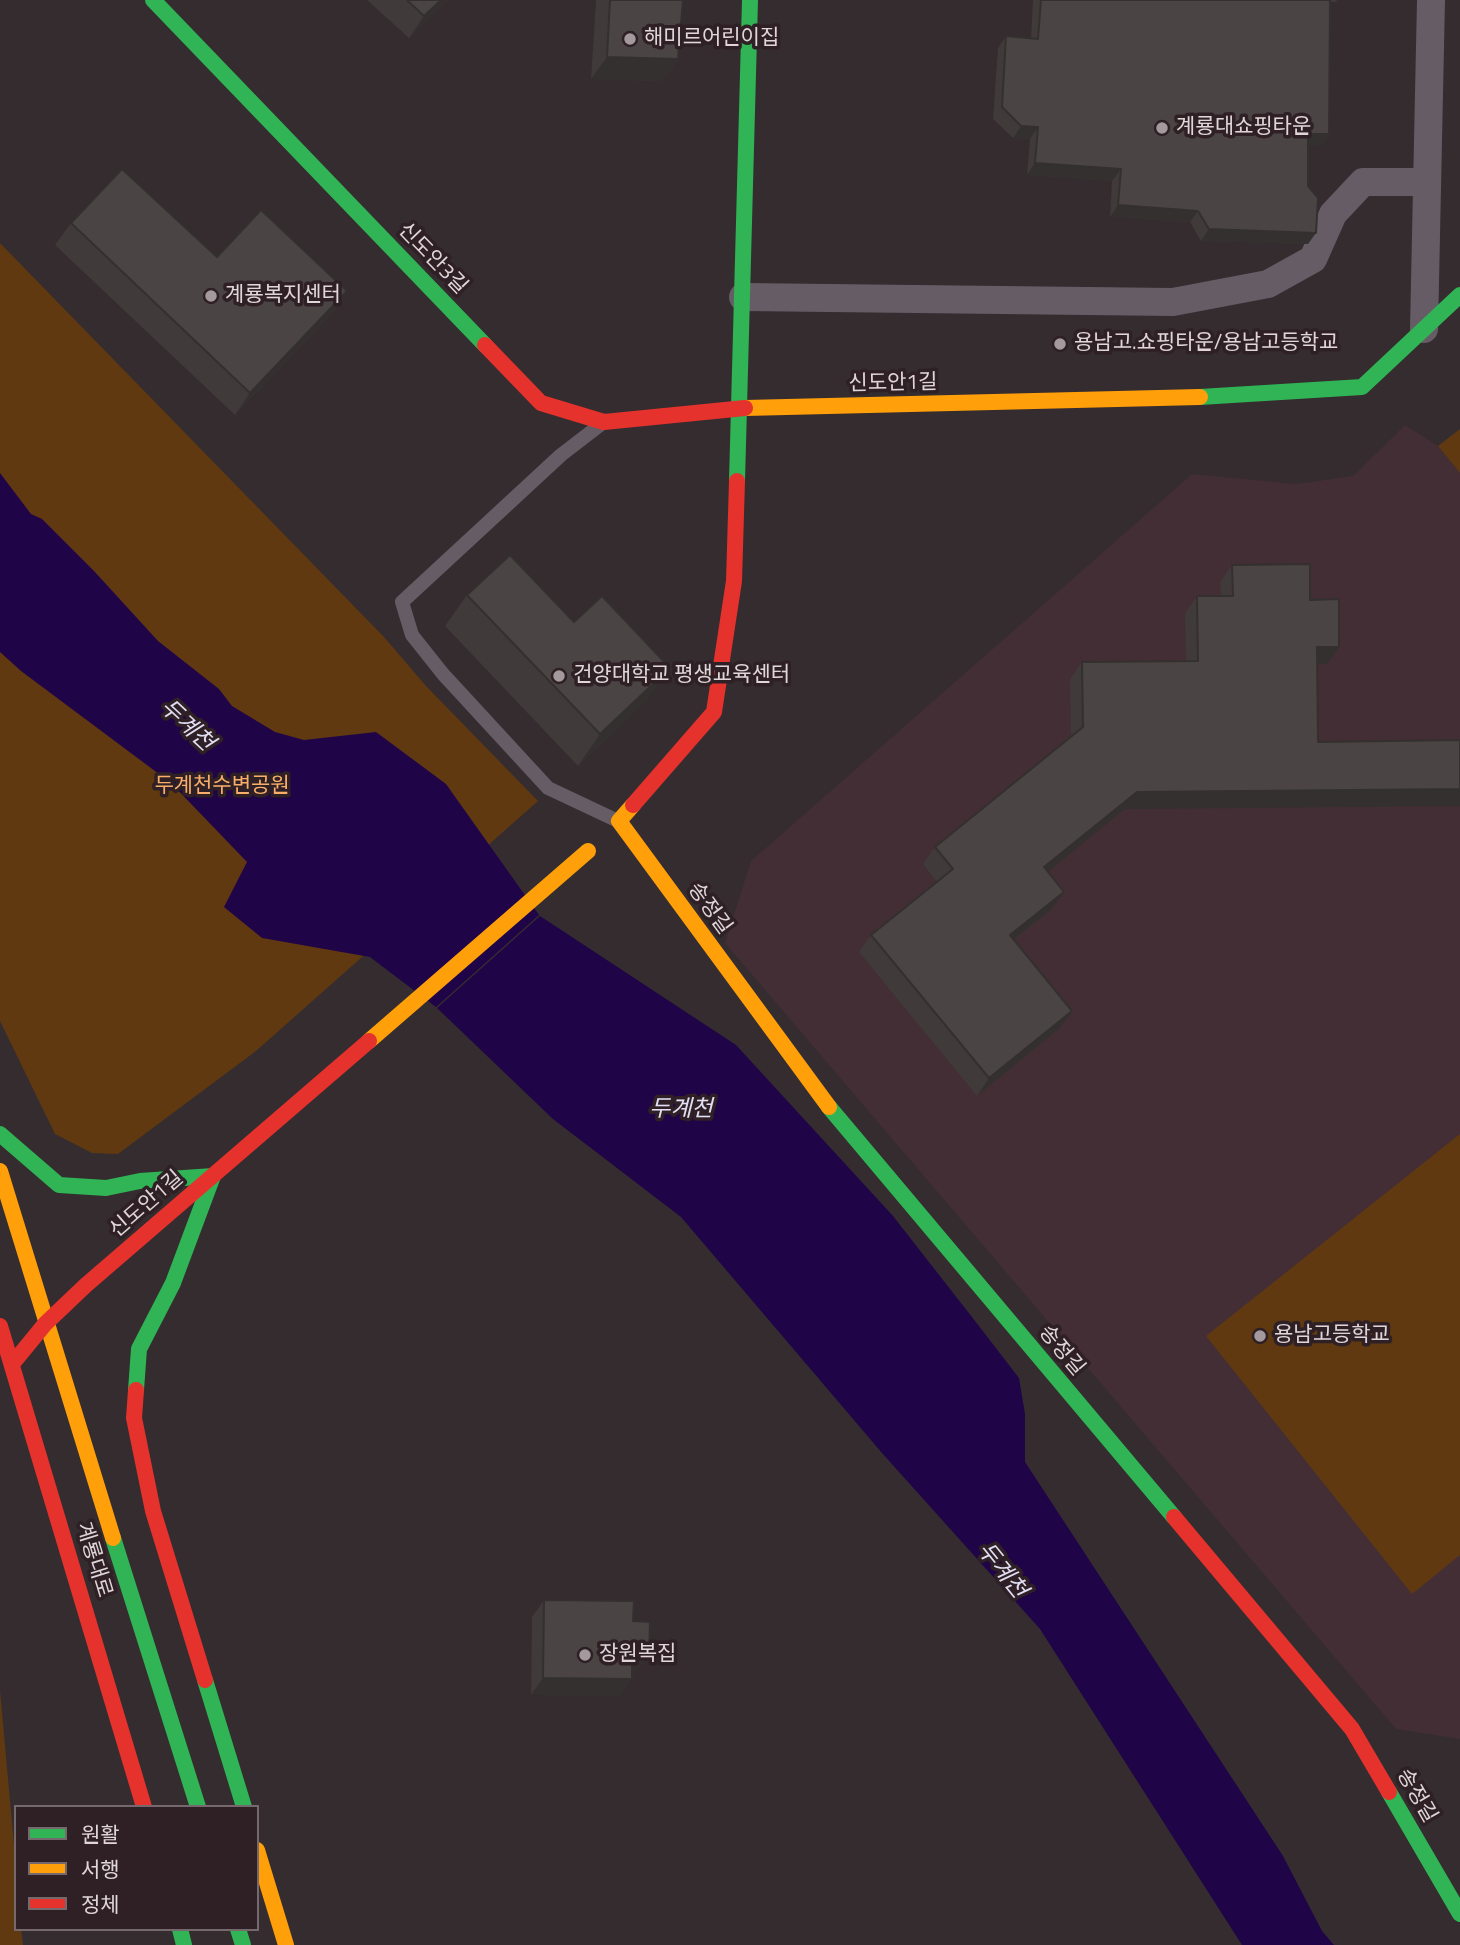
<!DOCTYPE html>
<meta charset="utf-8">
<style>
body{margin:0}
#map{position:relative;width:1460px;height:1945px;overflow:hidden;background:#342c2f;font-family:"Titillium Web","Noto Sans KR",sans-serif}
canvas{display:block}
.legend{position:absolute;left:14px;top:1805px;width:245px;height:126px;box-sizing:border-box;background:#2e2025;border:2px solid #75696d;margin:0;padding:9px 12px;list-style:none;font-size:21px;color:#e0d6d9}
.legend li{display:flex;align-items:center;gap:14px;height:35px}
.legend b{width:35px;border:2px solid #75696d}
</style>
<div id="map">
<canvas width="1460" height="1945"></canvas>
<ul class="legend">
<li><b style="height:9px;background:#30b455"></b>원활</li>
<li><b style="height:9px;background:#ff9f0a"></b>서행</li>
<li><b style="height:9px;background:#e5322d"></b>정체</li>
</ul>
</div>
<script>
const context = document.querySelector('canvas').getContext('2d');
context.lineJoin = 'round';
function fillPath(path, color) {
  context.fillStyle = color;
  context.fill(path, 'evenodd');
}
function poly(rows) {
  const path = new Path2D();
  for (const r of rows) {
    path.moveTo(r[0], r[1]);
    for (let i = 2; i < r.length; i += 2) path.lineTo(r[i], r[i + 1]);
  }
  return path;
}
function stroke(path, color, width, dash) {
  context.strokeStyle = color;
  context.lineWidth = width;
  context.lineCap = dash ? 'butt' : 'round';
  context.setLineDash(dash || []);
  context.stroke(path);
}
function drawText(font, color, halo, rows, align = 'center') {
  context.font = font + ' "Titillium Web","Noto Sans KR",sans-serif';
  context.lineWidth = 7;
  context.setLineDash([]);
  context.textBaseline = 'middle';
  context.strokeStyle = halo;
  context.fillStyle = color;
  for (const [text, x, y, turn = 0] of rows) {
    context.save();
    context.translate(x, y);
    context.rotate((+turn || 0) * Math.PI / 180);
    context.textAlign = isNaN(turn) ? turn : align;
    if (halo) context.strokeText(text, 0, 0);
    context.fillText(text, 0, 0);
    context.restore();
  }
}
fillPath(poly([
 [1405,425,1438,446,1460,473,1460,1739,1396,1729,725,943,751,861,1192,474,1296,484,1353,476]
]), '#422e34');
fillPath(poly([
 [0,243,384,637,426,686,538,801,256,1051,118,1154,92,1153,55,1134,0,1021],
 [1460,429,1460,473,1438,446],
 [1460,1134,1460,1555,1412,1594,1206,1336],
 [0,1691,16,1867,16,1929,21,1929,23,1945,0,1945]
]), '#603911');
fillPath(poly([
 [0,473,31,514,42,519,94,571,158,641,219,689,232,706,275,732,304,740,376,732,446,784,539,915,436,1007,370,957,262,938,224,907,247,862,171,783,21,671,0,652],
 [540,916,736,1045,893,1216,975,1321,1019,1378,1025,1414,1025,1462,1283,1856,1322,1931,1334,1945,1242,1945,1040,1629,882,1453,681,1217,553,1119,437,1008]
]), '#200448');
stroke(poly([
 [600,425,561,455,402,602,412,635,443,674,548,788,618,821]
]), '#665c66', 14);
stroke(poly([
 [743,297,1173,302,1268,284,1313,259,1333,214,1363,182,1427,182],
 [1424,329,1431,0]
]), '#665c66', 28);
stroke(poly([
 [153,0,485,345],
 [1200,397,1362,387,1460,295],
 [737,481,750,0],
 [829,1107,1174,1517],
 [0,1134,59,1185,106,1188,140,1181,213,1176,173,1283,139,1349,136,1390],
 [113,1538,198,1807],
 [205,1680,244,1807],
 [1389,1792,1460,1914],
 [180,1929,184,1945],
 [238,1929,243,1945]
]), '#30b455', 16);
stroke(poly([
 [745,408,1200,397],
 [633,805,619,821,829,1107],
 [369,1041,588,851],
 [0,1171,113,1538],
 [257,1850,286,1945]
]), '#ff9f0a', 16);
stroke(poly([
 [485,345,541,403,604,422,745,408],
 [633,805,714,712,734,581,737,481],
 [0,1326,144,1807],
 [13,1363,45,1324,86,1285,369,1041],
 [136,1390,134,1418,153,1511,205,1680],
 [1174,1517,1352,1729,1389,1792]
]), '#e5322d', 16);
fillPath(poly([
 [367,0,448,0,409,38],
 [596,0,683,0,678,59,663,81,591,79],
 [1033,0,1337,0,1336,2,1330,2,1329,134,1321,146,1308,146,1308,244,1201,241,1190,222,1110,217,1112,181,1027,175,1030,139,1013,138,993,119,998,48,1006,36,1031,38],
 [71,223,217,257,347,291,332,314,235,415,55,245],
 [1232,565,1310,600,1327,664,1317,664,1125,809,1047,872,1052,909,1014,940,1072,1011,1060,1028,977,1096,859,952,871,935,937,882,923,864,935,847,1071,737,1070,679,1082,662,1186,661,1185,613,1197,596,1221,596,1220,582],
 [467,595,648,699,578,766,445,626],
 [544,1600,633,1621,637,1671,632,1671,632,1679,619,1696,531,1695,532,1617]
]), '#403a3b');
fillPath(poly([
 [441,0,448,0,409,38,424,16],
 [607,57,678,59,663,81,591,79],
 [1021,126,1038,127,1030,139,1013,138],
 [1308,134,1329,134,1321,146,1300,146],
 [1035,163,1121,169,1112,181,1027,175],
 [1118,205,1198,211,1190,222,1110,217],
 [1209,229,1316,233,1308,244,1201,241],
 [347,291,332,314,235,415,250,393],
 [1317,647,1339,647,1327,664,1305,664],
 [670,668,648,699,578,766,600,734],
 [1460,789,1460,806,1125,809,1032,885,1044,867,1137,792],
 [1064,892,1052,909,998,952,1010,935],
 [1072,1011,1060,1028,977,1096,989,1078],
 [632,1653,649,1654,637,1671,620,1670],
 [543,1678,632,1679,619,1696,531,1695]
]), '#343030');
const building = poly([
 [407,0,441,0,424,16,407,0],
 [610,0,683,0,678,59,607,57,610,0],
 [1041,0,1330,0,1329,134,1308,134,1308,186,1318,198,1316,233,1209,229,1198,211,1118,205,1121,169,1035,163,1038,127,1021,126,1002,107,1006,36,1038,39,1041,0],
 [122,169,217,257,261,210,347,291,250,393,71,223,122,169],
 [510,555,574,622,602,596,670,668,600,734,467,595,510,555],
 [1310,564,1310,600,1339,599,1339,647,1317,647,1318,742,1460,740,1460,789,1137,792,1044,867,1064,892,1010,935,1072,1011,989,1078,871,935,953,869,935,847,1083,727,1082,662,1198,661,1197,596,1233,596,1232,565,1310,564],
 [544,1600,634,1601,633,1621,650,1622,649,1654,632,1653,632,1679,543,1678,544,1600]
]);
fillPath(building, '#4b4445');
stroke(building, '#343030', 2);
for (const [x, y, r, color] of [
 [630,39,7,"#a49a9e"],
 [1162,128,7,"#a49a9e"],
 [211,296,7,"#a49a9e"],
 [1060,344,7,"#a49a9e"],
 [559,676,7,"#a49a9e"],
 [1260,1336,7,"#a49a9e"],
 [585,1655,7,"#a49a9e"]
]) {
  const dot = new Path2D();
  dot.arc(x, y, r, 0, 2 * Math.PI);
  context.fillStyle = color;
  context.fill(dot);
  stroke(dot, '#2e2025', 2.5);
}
drawText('21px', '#e0d6d9', '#2e2025', [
 ["해미르어린이집",644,39],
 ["계룡대쇼핑타운",1176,128],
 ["계룡복지센터",225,296],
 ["용남고.쇼핑타운/용남고등학교",1074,344],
 ["건양대학교 평생교육센터",573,676],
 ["용남고등학교",1274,1336],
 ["장원복집",599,1655]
], 'left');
drawText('21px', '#e0d6d9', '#2e2025', [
 ["신도안3길",432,259,46],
 ["신도안1길",893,384,-1],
 ["송정길",709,909,54],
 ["신도안1길",147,1205,-41],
 ["송정길",1061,1351,50],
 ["계룡대로",93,1560,73],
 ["송정길",1416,1796,60]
]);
drawText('21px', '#faae6a', '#2e2025', [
 ["두계천수변공원",222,787]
]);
drawText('italic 23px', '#e2dff5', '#2e2025', [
 ["두계천",186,726,43],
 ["두계천",681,1110],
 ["두계천",1001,1571,51]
]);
</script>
